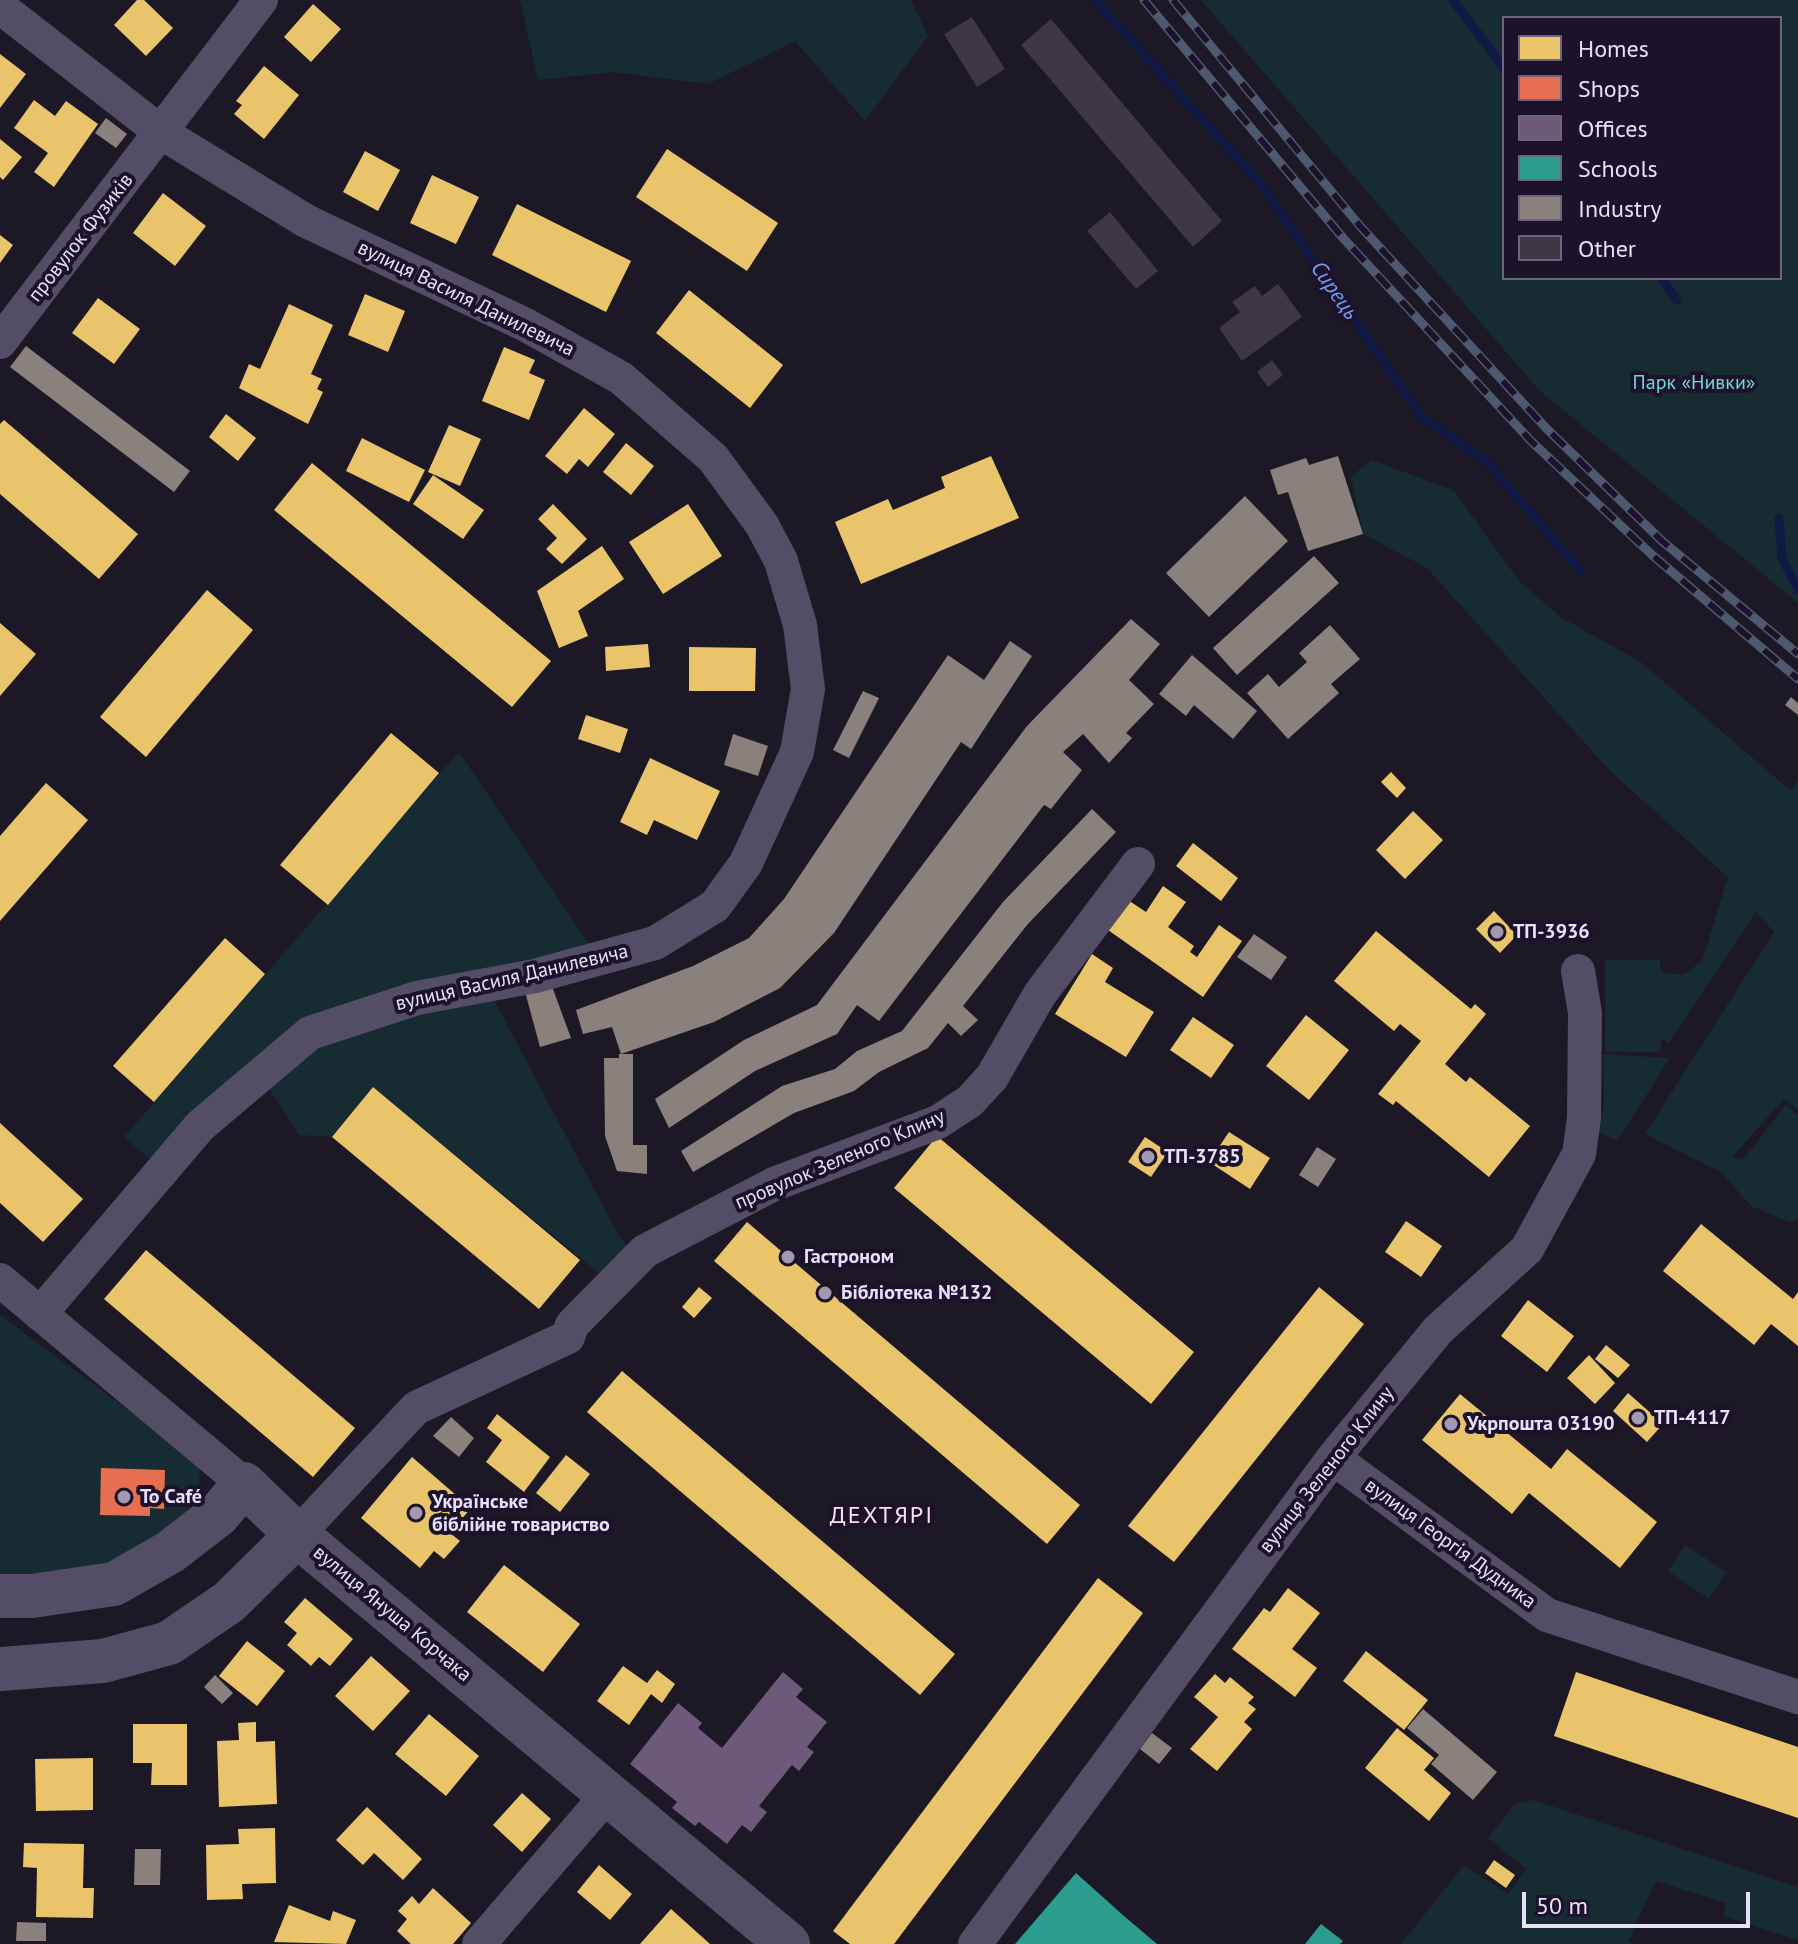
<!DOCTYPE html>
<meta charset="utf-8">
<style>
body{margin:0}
#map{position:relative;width:1798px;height:1944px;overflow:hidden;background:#1d1825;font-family:"PT Sans",sans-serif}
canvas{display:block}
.legend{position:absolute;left:1502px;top:16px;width:280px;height:264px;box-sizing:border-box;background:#1c132a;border:2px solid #6e647e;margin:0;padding:10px 14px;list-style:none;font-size:24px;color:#e8defd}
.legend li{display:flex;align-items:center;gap:16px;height:40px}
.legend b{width:40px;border:2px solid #6e647e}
.scale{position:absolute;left:1522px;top:1892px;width:228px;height:36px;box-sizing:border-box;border:4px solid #e8defd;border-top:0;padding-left:10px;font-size:24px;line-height:28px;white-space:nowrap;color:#e8defd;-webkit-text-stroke:6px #1c132a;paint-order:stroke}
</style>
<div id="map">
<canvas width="1798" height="1944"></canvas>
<ul class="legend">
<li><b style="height:22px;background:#e9c46a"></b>Homes</li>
<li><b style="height:22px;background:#e76f51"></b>Shops</li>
<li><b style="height:22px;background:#6d597a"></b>Offices</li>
<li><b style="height:22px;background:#2a9d8f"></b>Schools</li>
<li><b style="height:22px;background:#8a817c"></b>Industry</li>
<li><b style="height:22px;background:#3d3746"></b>Other</li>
</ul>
<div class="scale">50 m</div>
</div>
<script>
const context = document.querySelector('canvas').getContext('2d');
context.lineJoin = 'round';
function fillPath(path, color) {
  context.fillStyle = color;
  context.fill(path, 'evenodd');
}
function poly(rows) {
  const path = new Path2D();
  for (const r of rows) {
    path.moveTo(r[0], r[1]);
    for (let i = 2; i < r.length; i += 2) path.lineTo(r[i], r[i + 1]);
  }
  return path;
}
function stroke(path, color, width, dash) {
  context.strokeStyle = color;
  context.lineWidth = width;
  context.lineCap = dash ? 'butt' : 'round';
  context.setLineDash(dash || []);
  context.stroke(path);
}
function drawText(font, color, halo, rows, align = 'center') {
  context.font = font + ' "PT Sans",sans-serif';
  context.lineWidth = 8;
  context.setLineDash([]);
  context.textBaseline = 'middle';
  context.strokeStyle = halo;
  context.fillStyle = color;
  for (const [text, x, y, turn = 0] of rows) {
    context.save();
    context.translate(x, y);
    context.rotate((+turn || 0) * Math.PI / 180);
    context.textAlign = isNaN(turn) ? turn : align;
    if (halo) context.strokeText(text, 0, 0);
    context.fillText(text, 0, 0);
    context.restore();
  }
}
fillPath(poly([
 [520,0,911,0,928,36,865,121,795,41,708,84,614,72,538,80],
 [1201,0,1798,0,1798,603,1540,391],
 [1504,18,1780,18,1780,278,1504,278],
 [1371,460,1453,490,1520,582,1562,618,1642,663,1791,791,1798,781,1798,1110,1784,1099,1732,1157,1743,1160,1786,1104,1798,1115,1798,1219,1790,1222,1751,1206,1721,1172,1645,1134,1774,932,1756,912,1669,1043,1661,1039,1660,1052,1605,1052,1605,960,1660,960,1661,972,1683,975,1702,961,1728,877,1611,772,1427,568,1363,534,1351,477],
 [459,752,595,953,486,985,619,1236,638,1258,611,1283,373,1088,332,1137,299,1135,259,1073,162,1170,124,1137],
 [1603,1054,1670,1058,1617,1141,1598,1132,1604,1107],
 [0,1315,200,1463,198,1509,118,1566,41,1575,0,1574],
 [1685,1545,1726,1572,1709,1599,1668,1571],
 [1533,1800,1798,1887,1798,1940,1723,1916,1726,1903,1656,1881,1628,1941,1634,1944,1401,1944,1464,1865,1508,1894,1526,1869,1488,1838,1515,1804]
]), '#172c32');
fillPath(poly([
 [137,0,144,0,173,28,146,56,114,25],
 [313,4,341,29,311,62,284,37],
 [0,54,26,74,0,108],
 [264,66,299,95,264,139,234,114,242,105,236,101],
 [34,100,55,116,66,101,98,124,54,187,34,172,48,153,14,128],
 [0,139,22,157,3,180,0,177],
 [667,149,778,223,747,271,636,197],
 [365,151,400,170,378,211,343,192],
 [432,175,479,197,456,244,410,223],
 [163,193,206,226,175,266,133,233],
 [517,204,631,261,606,312,492,255],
 [0,235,13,245,0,263],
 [689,290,783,365,750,408,656,333],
 [365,294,405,311,388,352,348,335],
 [98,298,140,329,114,364,72,333],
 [289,304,333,325,311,374,322,379,317,389,323,392,308,424,239,388,249,364,260,369],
 [504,347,535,360,529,373,545,380,529,420,482,401],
 [584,408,615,434,588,467,579,459,567,474,545,456],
 [226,414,256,438,238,461,209,437],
 [4,420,138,534,99,579,0,494,0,424],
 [449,425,481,439,460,486,428,472],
 [362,438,425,470,409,502,346,471],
 [626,443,654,466,631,495,603,472],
 [991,456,1019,518,861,584,835,522,888,499,893,510,945,488,941,477],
 [312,463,551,661,512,707,274,510],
 [433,475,484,510,463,539,413,504],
 [553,504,587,539,562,564,546,549,557,538,538,519],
 [688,504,722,556,663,594,629,542],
 [602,546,624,579,578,611,588,636,559,648,537,591],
 [207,590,253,630,146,757,100,717],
 [0,623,36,654,0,696],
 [648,644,650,667,606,671,605,647],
 [689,647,756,648,755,691,689,691],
 [586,715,628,729,620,753,578,739],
 [391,733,439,773,328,905,280,865],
 [650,758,720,791,697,840,654,820,647,835,620,822],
 [1391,772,1406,788,1397,798,1381,782],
 [46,783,88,820,0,921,0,836],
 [1413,811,1443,840,1405,879,1376,850],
 [1193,843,1238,878,1221,901,1176,866],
 [1163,886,1186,902,1168,927,1194,946,1190,952,1197,957,1219,925,1242,941,1203,997,1108,930,1128,900,1146,912],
 [1494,911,1517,935,1500,953,1476,929],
 [1376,931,1471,1009,1475,1004,1486,1014,1445,1064,1466,1082,1470,1077,1530,1126,1489,1177,1396,1101,1393,1105,1378,1094,1421,1041,1400,1024,1394,1031,1334,981],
 [225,938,265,974,154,1102,113,1066],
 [1092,954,1113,968,1105,982,1154,1012,1126,1057,1055,1014],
 [1306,1015,1349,1050,1309,1100,1266,1066],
 [1193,1017,1234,1045,1211,1078,1170,1050],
 [373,1087,580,1260,539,1309,332,1137],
 [0,1123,83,1199,43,1242,0,1203],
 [1229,1132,1270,1158,1250,1189,1209,1162],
 [937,1136,1194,1352,1151,1404,894,1188],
 [1145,1137,1168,1152,1151,1177,1128,1162],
 [1406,1221,1442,1246,1421,1277,1385,1252],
 [747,1222,1080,1505,1047,1544,714,1261],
 [1701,1224,1793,1299,1798,1292,1798,1346,1771,1324,1754,1345,1663,1271],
 [146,1250,355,1428,313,1477,104,1299],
 [699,1287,712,1298,694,1318,682,1307],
 [1319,1287,1364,1324,1174,1562,1128,1526],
 [1528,1300,1574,1336,1547,1372,1501,1336],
 [1606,1345,1630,1365,1618,1378,1595,1359],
 [1589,1355,1615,1383,1595,1404,1567,1378],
 [622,1371,955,1654,920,1695,587,1412],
 [1628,1393,1663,1424,1647,1442,1613,1411],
 [1460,1394,1551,1469,1567,1449,1657,1522,1620,1568,1529,1493,1512,1514,1422,1440],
 [497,1414,550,1457,524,1492,486,1462,502,1440,487,1428],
 [566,1455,590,1474,560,1512,536,1493],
 [412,1457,471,1508,450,1533,460,1541,444,1559,434,1551,420,1568,361,1518],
 [504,1565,580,1624,543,1672,467,1612],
 [1098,1578,1143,1613,894,1944,850,1944,833,1931],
 [1288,1588,1320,1613,1292,1649,1317,1668,1295,1697,1232,1649,1264,1608,1270,1612],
 [305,1598,353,1639,330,1666,319,1657,311,1666,287,1645,297,1633,284,1622],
 [247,1641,285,1671,257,1706,219,1676],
 [1366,1651,1428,1700,1404,1730,1343,1681],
 [371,1656,410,1691,373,1731,335,1696],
 [623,1666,647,1683,657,1670,675,1684,662,1703,651,1694,629,1725,597,1701],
 [1576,1672,1798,1747,1798,1818,1554,1736],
 [1215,1674,1225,1683,1230,1677,1254,1697,1248,1703,1256,1709,1244,1722,1252,1729,1217,1771,1190,1749,1218,1717,1194,1697],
 [429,1714,479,1756,446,1796,395,1754],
 [256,1722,256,1742,275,1741,277,1804,219,1807,217,1741,239,1740,238,1723],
 [133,1724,187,1724,187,1785,151,1785,152,1763,133,1763],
 [1397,1728,1434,1758,1424,1770,1451,1793,1429,1821,1365,1768],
 [93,1758,93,1810,36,1811,35,1759],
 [522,1793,551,1819,522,1852,493,1825],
 [367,1807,422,1859,403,1880,374,1853,363,1865,336,1840],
 [275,1828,276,1883,242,1884,243,1899,207,1900,206,1845,239,1844,238,1829],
 [24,1843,84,1844,83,1888,94,1888,93,1918,36,1917,37,1868,23,1867],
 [1494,1860,1515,1875,1506,1888,1485,1873],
 [599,1865,632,1894,610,1920,577,1892],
 [433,1888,471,1923,453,1944,411,1944,397,1931,407,1919,398,1911,412,1896,419,1904],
 [289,1905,330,1921,333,1911,356,1920,346,1944,274,1942],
 [671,1909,710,1944,640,1944]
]), '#e9c46a');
fillPath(poly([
 [101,1468,165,1470,164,1509,150,1508,150,1516,100,1515]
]), '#e76f51');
fillPath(poly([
 [783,1672,803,1689,796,1697,827,1722,807,1747,814,1752,799,1771,792,1765,759,1806,767,1812,751,1832,742,1825,727,1844,699,1822,695,1826,672,1808,677,1802,630,1764,678,1703,702,1723,698,1728,722,1748]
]), '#6d597a');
fillPath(poly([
 [1076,1873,1124,1916,1157,1944,1015,1944],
 [1321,1924,1343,1941,1340,1944,1305,1944]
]), '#2a9d8f');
fillPath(poly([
 [106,118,127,134,116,148,95,133],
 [26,346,190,471,174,492,10,367],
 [1338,456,1363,534,1308,551,1288,492,1278,495,1270,470,1306,458,1309,465],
 [1245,496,1288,541,1209,617,1166,573],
 [1314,556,1339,583,1237,675,1213,648],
 [1131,619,1160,644,1129,680,1154,704,1126,733,1132,738,1109,763,1083,734,1063,752,1082,770,1051,809,1044,805,879,1021,857,1005,837,1034,755,1071,669,1128,655,1099,744,1040,817,1005,1027,726],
 [1330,625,1360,659,1331,684,1339,693,1288,739,1247,693,1268,674,1279,687,1307,662,1299,653],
 [1010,641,1032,656,971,749,961,742,834,933,780,988,714,1022,621,1054,612,1027,583,1034,576,1010,693,966,749,938,784,899,948,655,984,680],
 [1192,655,1257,711,1233,739,1194,705,1186,716,1159,694],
 [863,691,879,698,849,758,833,750],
 [1791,697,1798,703,1798,715,1785,705],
 [733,734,768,746,758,776,724,765],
 [1092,809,1116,832,1027,925,963,1006,978,1020,961,1036,948,1023,928,1048,879,1072,854,1091,794,1113,693,1172,681,1151,782,1086,835,1069,857,1051,902,1031,1003,902],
 [1254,934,1287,957,1271,980,1237,957],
 [550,981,571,1038,540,1047,524,988],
 [619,1054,633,1054,633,1145,647,1145,647,1174,617,1171,605,1136,604,1058,619,1058],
 [1317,1147,1336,1159,1318,1187,1299,1175],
 [451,1417,474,1438,459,1457,433,1436],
 [215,1675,233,1693,222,1704,204,1687],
 [1423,1709,1497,1772,1473,1800,1431,1764,1439,1755,1407,1728],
 [1152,1733,1172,1748,1159,1764,1140,1749],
 [135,1849,161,1849,160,1885,134,1885],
 [17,1922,46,1923,46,1941,16,1941]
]), '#8a817c');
stroke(poly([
 [1095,0,1261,184,1421,416,1487,462,1581,571],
 [1453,0,1504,68],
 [1661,278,1677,300],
 [1779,519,1782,558,1798,589]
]), '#101844', 9);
fillPath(poly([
 [972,17,1005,69,977,87,944,34],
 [1051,19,1222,221,1193,247,1021,45],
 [1110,212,1158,271,1136,289,1087,231],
 [1278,284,1302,317,1242,361,1219,328,1240,312,1232,302,1255,286,1262,296],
 [1272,360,1283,375,1268,387,1257,372]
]), '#3d3746');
stroke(poly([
 [0,7,162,133,306,221,526,325,621,378,713,458,762,525,781,561,800,625,808,689,797,752,746,863,715,906,655,943,535,976,417,998,310,1033,200,1126,40,1314],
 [0,342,261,0],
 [0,1280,244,1484],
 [1333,1458,1547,1615,1798,1697],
 [297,1535,416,1408,568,1337,572,1325,645,1251,774,1184,938,1122,970,1101,992,1077,1040,994,1138,864],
 [479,1944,608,1794],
 [975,1944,1333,1458,1438,1330,1527,1249,1579,1154,1584,1118,1585,1013,1578,971]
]), '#534e65', 34);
stroke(poly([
 [0,1596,32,1596,114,1584,170,1552,218,1515,244,1484,297,1535,788,1944],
 [0,1669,103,1661,169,1643,229,1602,297,1535]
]), '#534e65', 44);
const rail = poly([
 [1144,0,1343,238,1531,441,1651,554,1798,679],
 [1173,0,1360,226,1546,428,1662,541,1798,654]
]);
stroke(rail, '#4d596e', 9);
stroke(rail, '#1c132a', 6, [18]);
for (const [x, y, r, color] of [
 [1497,932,8,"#a199b1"],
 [1148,1157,8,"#a199b1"],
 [788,1257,8,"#a199b1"],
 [825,1293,8,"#a199b1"],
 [1638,1418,8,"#a199b1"],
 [1451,1424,8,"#a199b1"],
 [124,1497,8,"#a199b1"],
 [416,1513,8,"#a199b1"]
]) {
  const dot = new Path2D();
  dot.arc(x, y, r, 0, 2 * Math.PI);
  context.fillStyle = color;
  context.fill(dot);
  stroke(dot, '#1c132a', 3);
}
drawText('20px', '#e8defd', '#1c132a', [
 ["провулок Фузиків",81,238,-52],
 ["вулиця Василя Данилевича",466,299,26],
 ["вулиця Василя Данилевича",512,978,-13],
 ["провулок Зеленого Клину",840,1160,-23],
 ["вулиця Зеленого Клину",1327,1470,-52],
 ["вулиця Георгія Дудника",1450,1544,36],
 ["вулиця Януша Корчака",392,1614,40]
]);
drawText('20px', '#6ddad5', '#1c132a', [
 ["Парк «Нивки»",1694,383]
]);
drawText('bold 20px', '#e8defd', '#1c132a', [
 ["ТП-3936",1513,932],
 ["ТП-3785",1164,1157],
 ["Гастроном",804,1257],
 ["Бібліотека №132",841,1293],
 ["ТП-4117",1654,1418],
 ["Укрпошта 03190",1467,1424],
 ["To Café",140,1497],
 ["Українське",432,1502],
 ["біблійне товариство",432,1525]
], 'left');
drawText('italic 22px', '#739ff6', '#1c132a', [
 ["Сирець",1334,291,55]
]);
context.letterSpacing = '2px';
drawText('24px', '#fde0ed', '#1c132a', [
 ["ДЕХТЯРІ",882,1516]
]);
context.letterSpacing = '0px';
</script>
